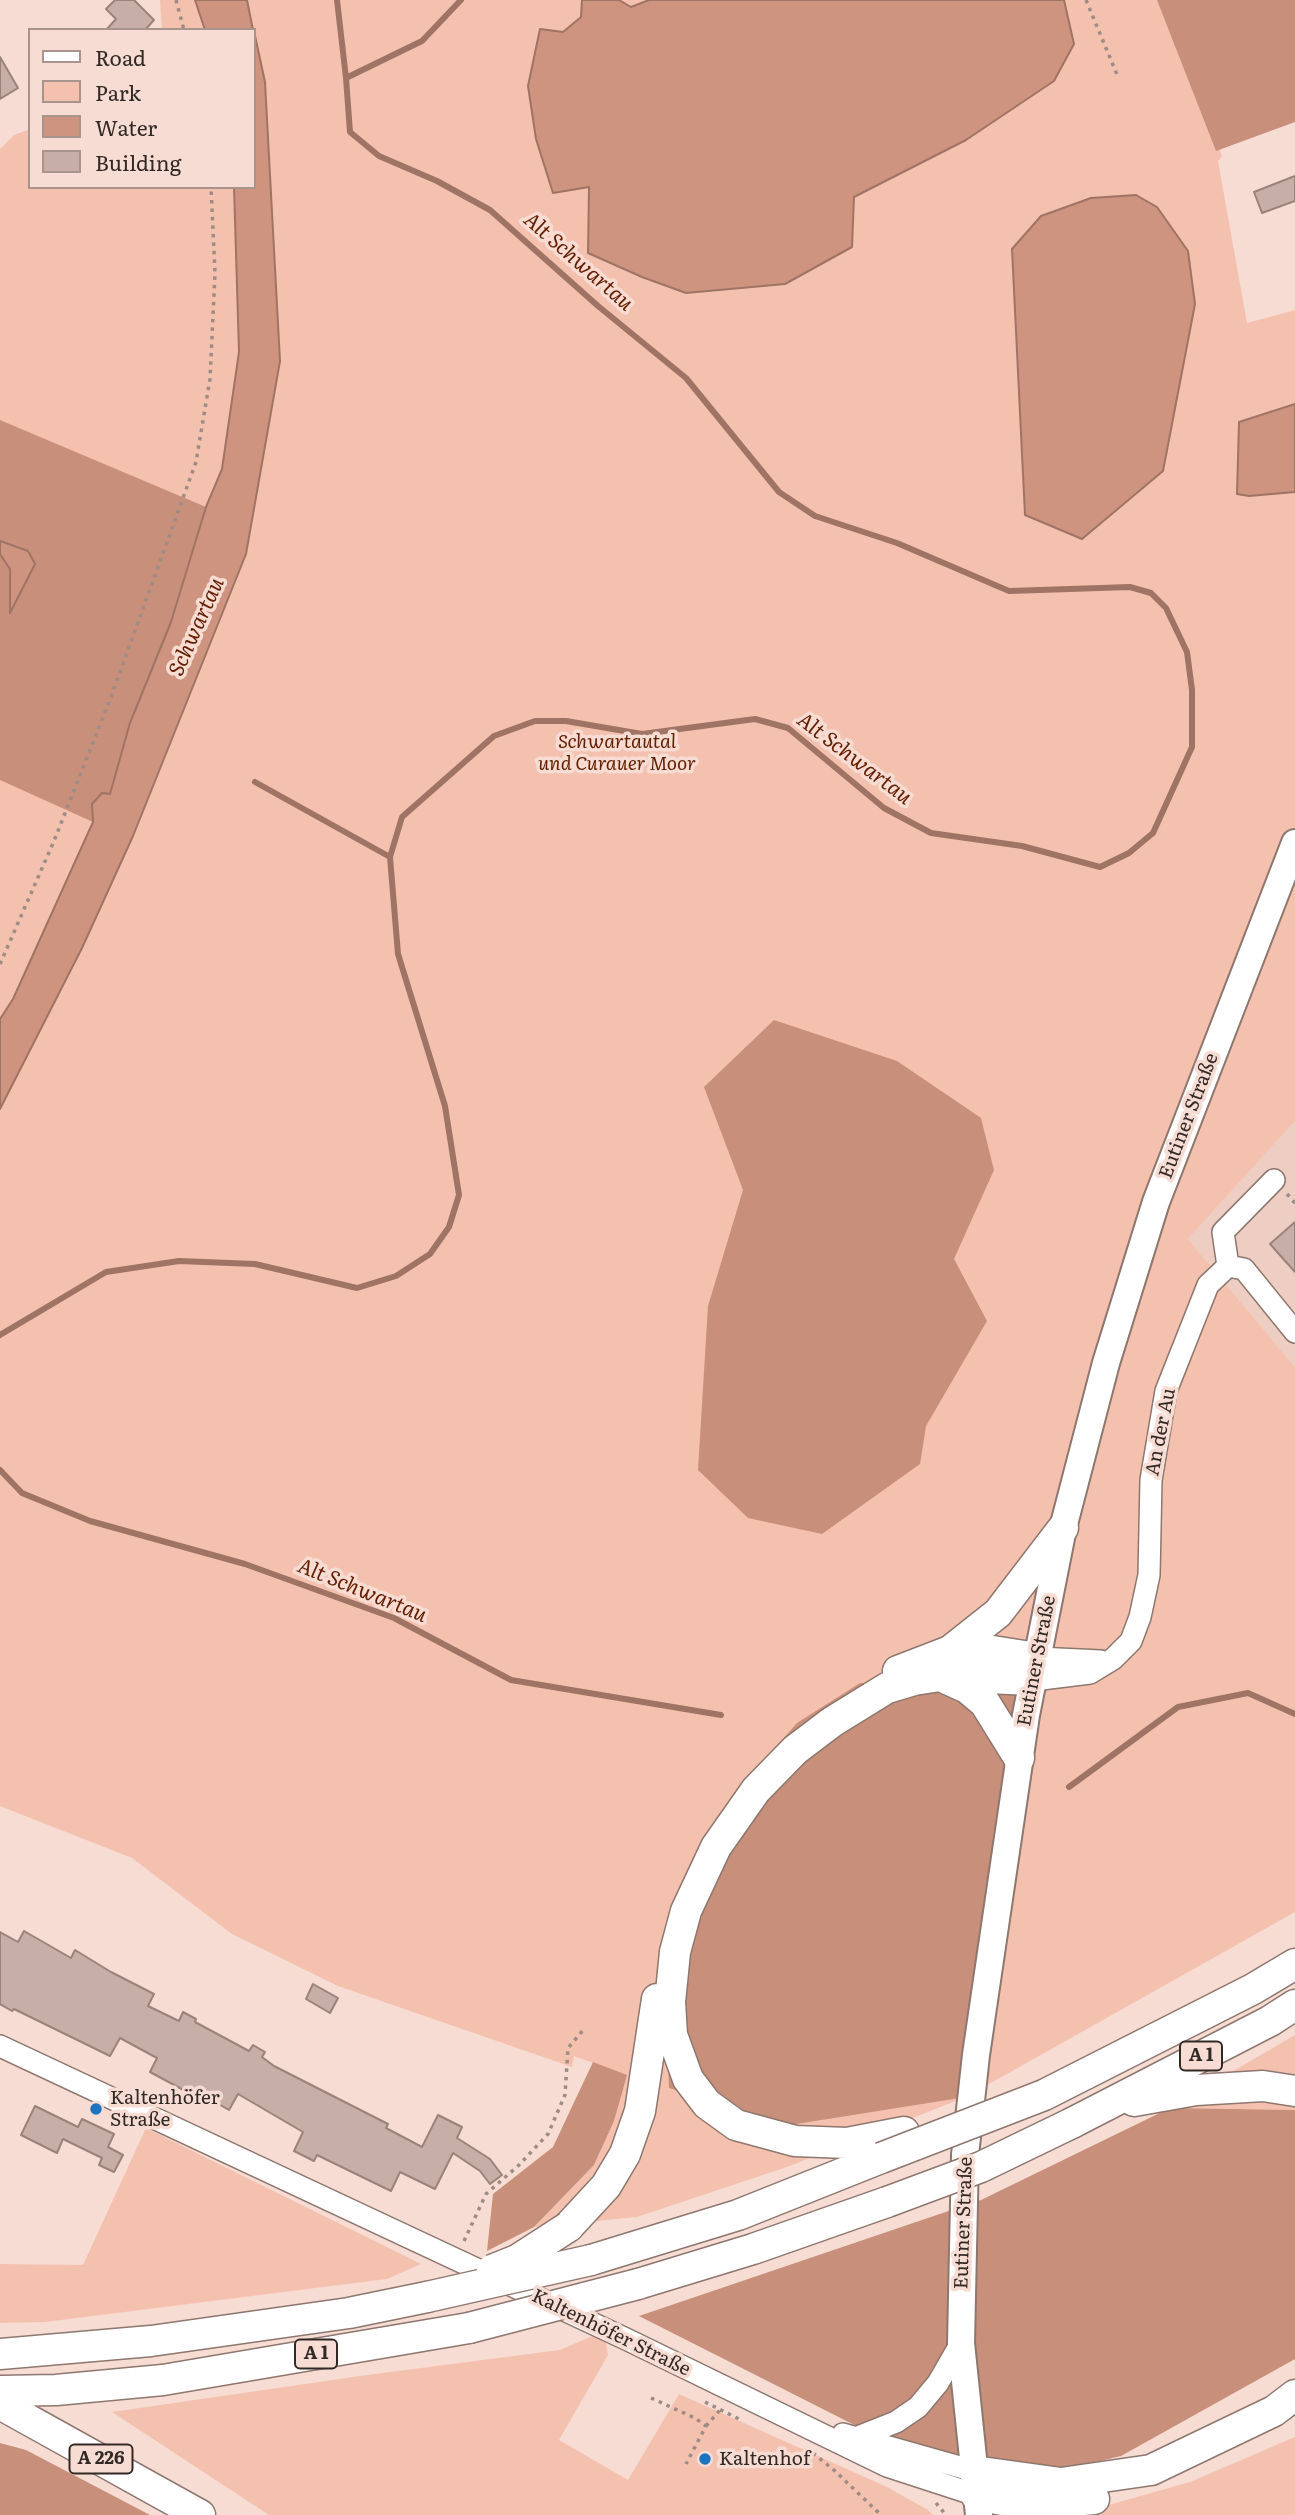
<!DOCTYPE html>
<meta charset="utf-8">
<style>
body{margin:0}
#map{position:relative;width:1295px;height:2515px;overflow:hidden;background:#f6dcd3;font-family:Literata,serif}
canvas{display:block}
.legend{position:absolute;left:28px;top:28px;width:228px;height:161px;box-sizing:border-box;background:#f6dcd3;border:2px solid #a8948d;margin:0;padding:9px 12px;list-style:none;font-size:21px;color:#322925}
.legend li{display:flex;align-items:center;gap:14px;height:35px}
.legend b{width:35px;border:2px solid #a8948d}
</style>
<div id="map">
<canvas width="1295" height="2515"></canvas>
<ul class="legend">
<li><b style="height:9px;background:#fff"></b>Road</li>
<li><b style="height:19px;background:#f5c1af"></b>Park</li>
<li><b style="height:19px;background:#ce947f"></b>Water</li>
<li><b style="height:19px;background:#c7aea6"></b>Building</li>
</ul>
</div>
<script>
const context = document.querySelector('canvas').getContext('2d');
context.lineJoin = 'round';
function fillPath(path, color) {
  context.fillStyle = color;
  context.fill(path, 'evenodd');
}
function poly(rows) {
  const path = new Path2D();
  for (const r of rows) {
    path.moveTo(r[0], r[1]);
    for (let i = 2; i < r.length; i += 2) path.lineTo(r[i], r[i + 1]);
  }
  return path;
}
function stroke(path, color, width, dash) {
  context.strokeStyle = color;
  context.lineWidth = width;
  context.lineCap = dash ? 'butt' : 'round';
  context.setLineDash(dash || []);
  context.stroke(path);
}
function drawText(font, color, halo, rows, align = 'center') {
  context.font = font + ' Literata,serif';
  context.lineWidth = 7;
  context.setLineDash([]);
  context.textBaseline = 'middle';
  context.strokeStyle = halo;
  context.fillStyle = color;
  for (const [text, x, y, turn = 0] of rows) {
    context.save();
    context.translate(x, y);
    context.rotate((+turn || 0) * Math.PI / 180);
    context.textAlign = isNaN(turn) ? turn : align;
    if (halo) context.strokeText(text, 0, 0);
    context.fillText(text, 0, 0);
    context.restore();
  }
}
fillPath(poly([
 [1295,1121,1295,1367,1188,1239]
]), '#eecec2');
fillPath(poly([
 [160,0,1168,0,1222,156,1218,161,1247,323,1295,310,1295,404,1239,422,1249,496,1295,492,1295,1121,1188,1239,1295,1367,1295,1912,966,2097,787,2167,637,2217,534,2227,594,2165,614,2121,626,2075,574,2056,572,2067,338,1986,232,1934,132,1858,0,1806,0,149,14,135,30,129,30,187,254,187,254,30,162,30],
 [1295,2035,1295,2110,1170,2108],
 [146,2128,421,2264,387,2279,45,2322,0,2323,0,2264,83,2265],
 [604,2331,608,2355,559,2440,628,2480,679,2394,887,2487,928,2510,933,2515,269,2515,112,2412,367,2375,560,2350],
 [1295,2437,1295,2515,1073,2515,1190,2482]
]), '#f5c1af');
fillPath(poly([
 [1157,0,1295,0,1295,122,1216,151],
 [0,420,206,507,171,621,130,723,109,795,92,804,93,822,0,780],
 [774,1020,897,1061,981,1118,994,1170,954,1259,987,1321,926,1426,920,1464,822,1534,748,1518,698,1470,708,1306,743,1190,704,1087],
 [1017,1681,966,2097,790,2125,669,2088,665,1992,744,1784,797,1723,860,1683],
 [593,2062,627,2075,614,2121,594,2165,534,2227,487,2251,493,2194,553,2147],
 [1170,2108,1295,2110,1295,2359,1121,2456,1050,2473,884,2440,639,2316,981,2200],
 [0,2443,26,2450,150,2515,0,2515]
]), '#c88f7a');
const water = poly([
 [195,0,247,0,253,30,205,30,195,0],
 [582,0,619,0,631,7,649,0,1064,0,1074,44,1054,81,966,140,854,197,852,247,785,284,686,293,642,277,588,253,589,187,553,193,536,139,528,86,540,29,563,32,581,17,582,0],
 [254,31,265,82,280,361,246,554,133,836,82,948,0,1109,0,1019,13,999,93,822,92,804,102,793,110,794,130,723,171,622,206,507,222,469,239,352,234,187,254,187,254,31],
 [1136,195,1157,207,1188,251,1195,304,1163,471,1082,539,1025,515,1012,249,1041,216,1091,198,1136,195],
 [1295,404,1295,492,1249,496,1237,494,1239,422,1295,404],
 [0,541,28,551,35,564,10,613,10,569,0,554,0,541]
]);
fillPath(water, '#ce947f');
stroke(water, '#9f7464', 2);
stroke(poly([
 [337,0,346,78],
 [255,782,390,857],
 [0,1335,106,1272,179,1261,255,1264,357,1288,396,1276,430,1254,449,1227,459,1195,445,1106,398,954,390,857,402,817,494,736,535,721,566,721,642,734,755,719,788,728,884,808,931,833,1022,846,1100,867,1129,853,1153,833,1192,747,1192,690,1187,652,1166,608,1151,593,1130,587,1009,591,897,543,815,516,779,492,686,378,598,306,490,210,437,181,379,156,350,132,346,78,422,41,461,0],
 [0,1470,22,1493,90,1521,245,1564,394,1618,511,1680,721,1715],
 [1069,1787,1178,1707,1248,1693,1295,1714]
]), '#9f7464', 6);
const building = poly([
 [115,0,134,0,154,20,145,30,106,30,116,19,106,9,115,0],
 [0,57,18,88,0,99,0,57],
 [1295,176,1295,201,1262,213,1254,192,1295,176],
 [1295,1222,1295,1272,1270,1244,1295,1222],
 [24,1931,71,1958,75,1950,111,1972,154,1994,148,2006,179,2021,183,2012,196,2019,195,2022,249,2051,253,2045,265,2052,262,2057,274,2066,388,2124,386,2128,422,2147,438,2115,462,2127,457,2138,490,2159,502,2175,490,2184,480,2171,453,2153,435,2189,400,2172,391,2191,317,2155,314,2161,294,2151,303,2132,238,2094,229,2110,204,2096,202,2100,150,2072,157,2058,120,2038,110,2056,14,2009,12,2011,0,2004,0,1932,18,1942,24,1931],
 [313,1984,338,1998,330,2013,306,1999,313,1984],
 [35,2106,78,2127,82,2119,114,2134,108,2147,123,2155,114,2172,99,2165,102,2158,63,2139,57,2153,21,2135,35,2106]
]);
fillPath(building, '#c7aea6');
stroke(building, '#9a837a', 2);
const minor = poly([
 [1228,1266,1223,1232,1274,1180],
 [1037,1658,1101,1661],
 [1033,1680,1090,1673,1113,1659,1131,1641,1140,1617,1149,1575,1151,1480,1166,1391,1208,1285,1228,1266,1244,1269,1295,1332],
 [0,2046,626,2339,887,2466,976,2495],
 [843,2434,974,2471],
 [858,2437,896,2422,918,2407,938,2383,961,2343]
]);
const major = poly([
 [979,2515,961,2343,965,2155,976,2055,1026,1715,1063,1528,1106,1363,1156,1202,1295,843]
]);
const highway = poly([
 [950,1651,998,1613,1063,1528],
 [898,1671,950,1651,980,1649,1037,1658],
 [947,1679,967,1688,985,1703,1019,1758],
 [1044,2095,1253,1989,1295,1964],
 [1134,2101,1196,2090,1263,2086,1295,2091],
 [1072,2123,1270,2021,1295,2005],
 [904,2132,847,2143,795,2141,736,2125,707,2104,688,2079,672,2035,670,2002,675,1952,686,1911,716,1847,756,1790,795,1750,832,1722,887,1688,914,1680,940,1676,1033,1680],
 [568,2227,606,2186,625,2154,640,2111,657,1999],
 [591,2260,738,2215,881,2158],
 [638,2284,753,2249,887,2202],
 [0,2354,151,2341,349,2313,427,2297],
 [0,2391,56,2390,163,2380,469,2328],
 [0,2404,200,2515],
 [974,2471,1061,2483,1151,2470,1274,2411,1295,2395],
 [976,2495,1029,2505,1094,2499]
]);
stroke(minor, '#8d776e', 24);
stroke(major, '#8d776e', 30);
stroke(highway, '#8d776e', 33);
stroke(poly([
 [176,0,184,30],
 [1086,0,1118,77],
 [0,964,54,841,111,697,196,462,210,379,215,273,211,187],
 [1287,1194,1295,1203],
 [464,2241,486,2194,519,2165,548,2134,565,2095,568,2048,584,2029],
 [651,2398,695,2418,706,2426,686,2464],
 [705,2402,739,2419],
 [706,2426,720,2410],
 [813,2453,835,2471,881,2515],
 [936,2503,946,2515]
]), '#9e8b85', 3.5, [3.5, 5]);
stroke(minor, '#fff', 21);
stroke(major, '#fff', 26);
stroke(highway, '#fff', 30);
const highwayBridge = poly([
 [881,2158,1044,2095],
 [887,2202,981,2167,1072,2123],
 [492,2270,517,2260,568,2227],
 [427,2297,591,2260],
 [469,2328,638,2284]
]);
stroke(highwayBridge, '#8d776e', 33, []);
stroke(highwayBridge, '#fff', 30);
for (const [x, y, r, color] of [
 [96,2109,7,"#1c74c1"],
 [705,2459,7,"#1c74c1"]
]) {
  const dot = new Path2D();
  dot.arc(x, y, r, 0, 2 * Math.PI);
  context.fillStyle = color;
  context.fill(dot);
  stroke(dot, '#f6dcd3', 2.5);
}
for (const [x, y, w] of [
 [1201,2056,42],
 [316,2354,42],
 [101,2459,63]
]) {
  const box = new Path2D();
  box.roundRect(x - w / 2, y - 14.5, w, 29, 5);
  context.fillStyle = '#f6dcd3';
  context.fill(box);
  stroke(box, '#322925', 2);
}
drawText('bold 18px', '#322925', null, [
 ["A 1",1201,2056],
 ["A 1",316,2354],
 ["A 226",101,2459]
]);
drawText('italic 19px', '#641f00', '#f6dcd3', [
 ["Schwartautal",617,742],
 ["und Curauer Moor",617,764]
]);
drawText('19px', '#322925', '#f6dcd3', [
 ["Eutiner Straße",1189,1116,-69],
 ["An der Au",1161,1432,-79],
 ["Eutiner Straße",1037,1661,-79],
 ["Eutiner Straße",964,2223,-88],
 ["Kaltenhöfer Straße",611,2333,26]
]);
drawText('19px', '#322925', '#f6dcd3', [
 ["Kaltenhöfer",110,2098],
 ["Straße",110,2120],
 ["Kaltenhof",719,2459]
], 'left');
drawText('italic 21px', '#641f01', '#f6dcd3', [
 ["Alt Schwartau",578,262,41],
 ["Schwartau",197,627,-66],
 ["Alt Schwartau",854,759,37],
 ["Alt Schwartau",362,1591,22]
]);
</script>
